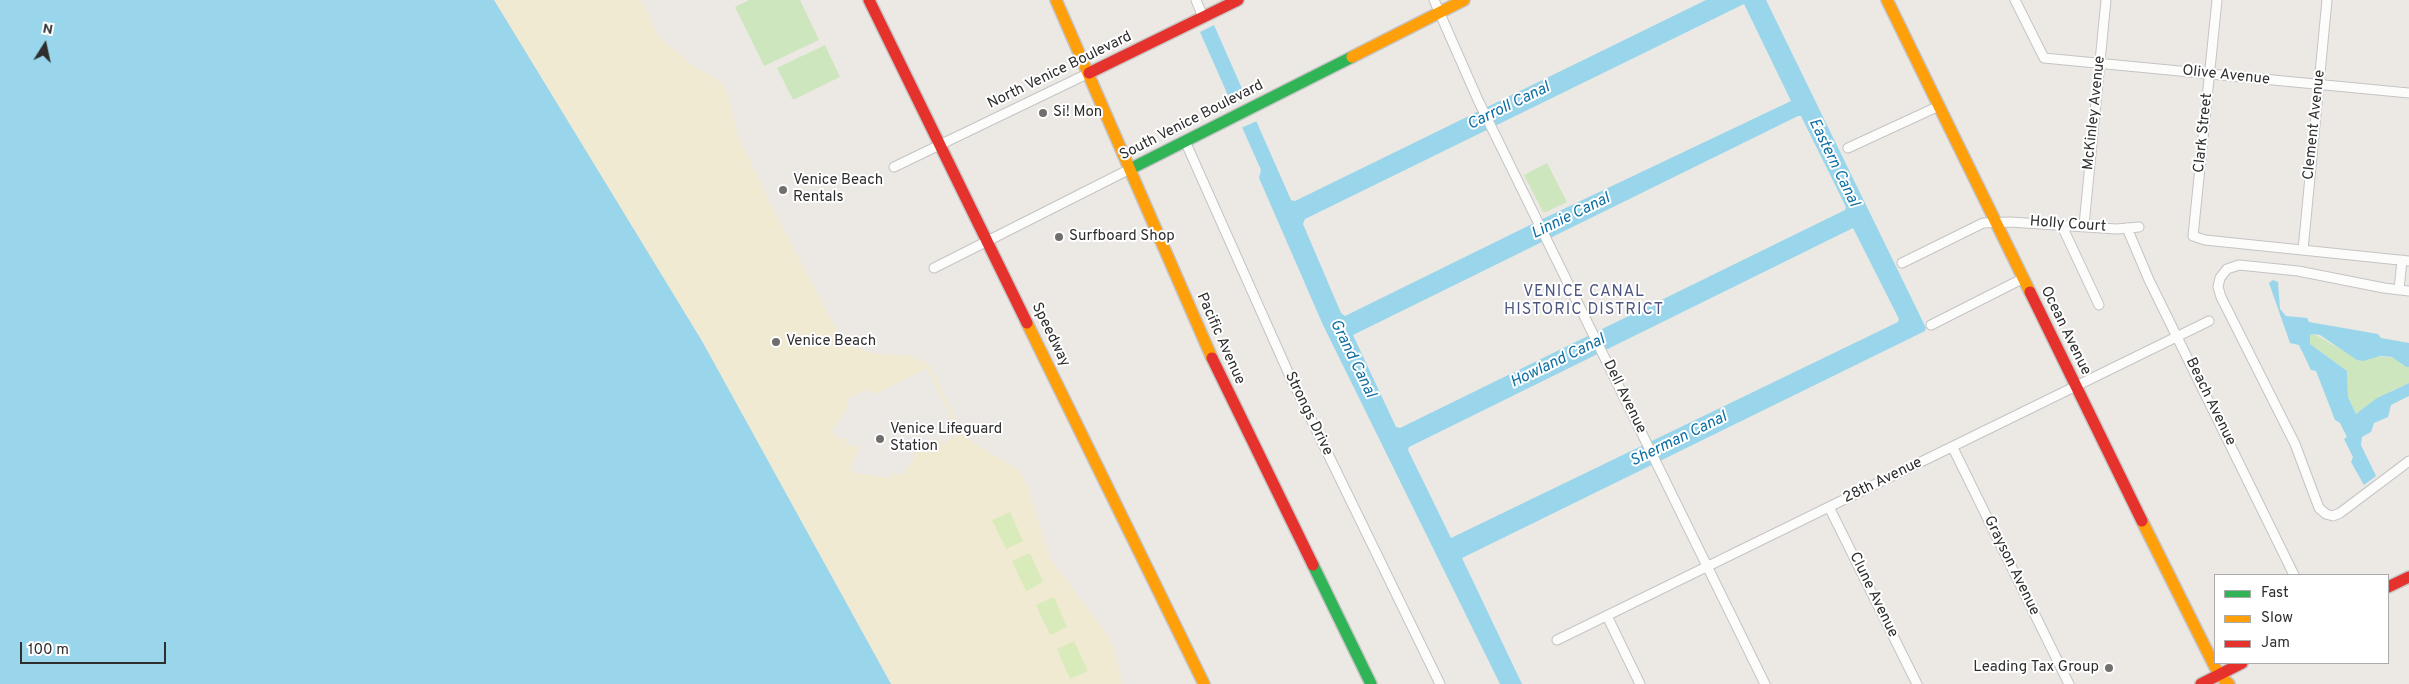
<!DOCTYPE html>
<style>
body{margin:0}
#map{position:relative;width:2409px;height:684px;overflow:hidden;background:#ece8e4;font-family:Overpass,sans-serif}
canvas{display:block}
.legend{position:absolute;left:2214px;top:574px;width:175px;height:90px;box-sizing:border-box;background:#fff;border:1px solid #ababab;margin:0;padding:6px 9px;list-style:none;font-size:15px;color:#2e2e2e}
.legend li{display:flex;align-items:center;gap:10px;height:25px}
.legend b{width:25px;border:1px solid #ababab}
.north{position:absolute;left:20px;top:20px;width:50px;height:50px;-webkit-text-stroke:4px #fff;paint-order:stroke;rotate:10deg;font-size:14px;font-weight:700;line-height:20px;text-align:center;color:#2e2e2e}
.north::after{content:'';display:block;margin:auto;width:18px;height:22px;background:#2e2e2e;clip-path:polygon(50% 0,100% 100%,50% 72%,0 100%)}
.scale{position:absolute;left:20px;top:642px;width:146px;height:22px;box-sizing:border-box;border:2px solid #2e2e2e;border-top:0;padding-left:6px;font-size:15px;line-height:18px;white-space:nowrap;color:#2e2e2e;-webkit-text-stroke:4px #fff;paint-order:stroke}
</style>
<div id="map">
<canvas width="2409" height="684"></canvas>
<ul class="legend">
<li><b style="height:6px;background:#30b455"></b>Fast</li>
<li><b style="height:6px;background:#ff9f0a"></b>Slow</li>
<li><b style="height:6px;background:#e5322d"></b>Jam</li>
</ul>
<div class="north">N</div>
<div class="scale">100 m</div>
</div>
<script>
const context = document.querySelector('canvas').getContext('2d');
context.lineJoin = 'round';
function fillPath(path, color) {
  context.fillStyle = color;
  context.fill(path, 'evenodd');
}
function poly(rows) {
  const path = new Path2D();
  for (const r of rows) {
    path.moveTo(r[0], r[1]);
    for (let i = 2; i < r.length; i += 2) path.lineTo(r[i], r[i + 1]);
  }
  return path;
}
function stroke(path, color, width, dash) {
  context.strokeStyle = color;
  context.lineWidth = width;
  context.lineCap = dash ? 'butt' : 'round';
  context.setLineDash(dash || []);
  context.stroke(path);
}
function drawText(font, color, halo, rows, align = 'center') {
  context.font = font + ' Overpass,sans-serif';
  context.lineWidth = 4;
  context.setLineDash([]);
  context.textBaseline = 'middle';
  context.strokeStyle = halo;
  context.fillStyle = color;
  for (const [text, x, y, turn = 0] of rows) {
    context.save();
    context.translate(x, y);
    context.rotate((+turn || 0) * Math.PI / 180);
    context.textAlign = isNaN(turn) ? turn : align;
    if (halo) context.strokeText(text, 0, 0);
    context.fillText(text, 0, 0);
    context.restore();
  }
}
fillPath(poly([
 [749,0,800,0,819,40,764,66,735,7],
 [825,45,840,77,793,100,777,68],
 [1547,163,1567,202,1546,212,1543,212,1524,175],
 [2314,334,2362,361,2374,356,2396,358,2402,365,2409,367,2409,383,2393,390,2356,414,2348,397,2347,371,2310,344,2310,335]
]), '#cee6be');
fillPath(poly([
 [494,0,641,0,659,37,691,64,722,83,729,97,738,135,776,215,839,334,858,348,872,353,911,356,929,365,962,431,971,441,1017,469,1026,482,1051,560,1107,634,1113,646,1123,684,891,684,702,341],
 [927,368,959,434,943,444,941,440,913,453,913,460,902,476,894,472,890,478,854,473,850,467,859,450,858,445,846,445,847,439,838,438,831,432,847,408,848,399,866,390,875,394]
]), '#f0ead3');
fillPath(poly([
 [1010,512,1023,541,1006,549,992,520],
 [1030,553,1043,582,1026,591,1012,561],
 [1054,597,1067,627,1050,635,1036,605],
 [1074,641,1088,671,1070,679,1057,649]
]), '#d9eabb');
fillPath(poly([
 [0,0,494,0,702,341,891,684,0,684],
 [1706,0,1766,0,1926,328,1925,331,1462,558,1522,684,1500,684,1323,325,1259,178,1261,170,1200,32,1214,25,1291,200,1295,201],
 [1744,4,1791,101,1534,223,1345,316,1341,313,1303,224,1305,219],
 [1798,116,1801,116,1846,207,1845,210,1400,428,1396,427,1353,335],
 [1853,228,1899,319,1898,322,1451,538,1408,450,1409,447],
 [2273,280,2278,282,2280,309,2286,316,2307,318,2309,322,2378,334,2381,338,2409,343,2409,367,2406,367,2392,357,2380,356,2363,361,2357,360,2320,335,2314,334,2310,335,2310,344,2347,371,2348,397,2356,414,2377,398,2409,383,2409,396,2391,405,2388,417,2374,423,2371,432,2362,437,2361,445,2376,476,2364,485,2351,462,2353,457,2344,439,2347,437,2340,423,2335,420,2316,371,2311,370,2299,345,2290,343,2269,283]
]), '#99d6ec');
fillPath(poly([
 [1248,95,1273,151,1257,121,1241,128,1253,159,1229,103]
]), '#ece8e4');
const street = poly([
 [1196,0,1203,17],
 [1434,0,1478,100,1765,684],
 [2015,0,2044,58,2409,93],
 [2217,0,2193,236,2205,240,2409,261],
 [1185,141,1288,372,1440,684],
 [1848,148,1939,106],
 [894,167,1089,73],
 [2061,224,2099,305],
 [2084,225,2106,0],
 [2127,228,2149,280,2294,575],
 [2303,250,2327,0],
 [1902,263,1983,223,2010,222,2117,229,2139,227],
 [934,268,1130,169],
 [2399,290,2402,260],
 [2409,291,2384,288,2298,271,2239,265,2227,269,2220,278,2218,287,2221,297,2295,444,2319,508,2326,514,2333,516,2340,513,2409,461],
 [1931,325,2022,279],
 [1953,448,2069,684],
 [1829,507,1917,684],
 [1607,616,1640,684],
 [1557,640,2209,321]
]);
const fast = poly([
 [1130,169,1352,57],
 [1313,565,1371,684]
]);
const slow = poly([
 [1056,0,1212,358],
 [1887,0,2030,292],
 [1352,57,1464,0],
 [1027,323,1204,684],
 [2142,521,2219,675,2229,684]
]);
const jam = poly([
 [869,0,1027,323],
 [1089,73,1238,0],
 [2030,292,2142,521],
 [1212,358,1313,565],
 [2388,587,2409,577],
 [2201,684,2242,663]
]);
stroke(street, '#c5c4c5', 11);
stroke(fast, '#c5c4c5', 14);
stroke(slow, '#c5c4c5', 14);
stroke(jam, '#c5c4c5', 14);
stroke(street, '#fcfcfb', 9);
stroke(fast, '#30b455', 11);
stroke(slow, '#ff9f0a', 11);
stroke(jam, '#e5322d', 11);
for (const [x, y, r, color] of [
 [1043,113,5,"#706f6e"],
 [783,190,5,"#706f6e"],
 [1059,237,5,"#706f6e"],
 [776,342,5,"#706f6e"],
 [880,439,5,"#706f6e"],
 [2109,668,5,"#706f6e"]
]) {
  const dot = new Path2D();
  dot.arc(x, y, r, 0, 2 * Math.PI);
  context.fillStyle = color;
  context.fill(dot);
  stroke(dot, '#fff', 2);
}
drawText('15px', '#2e2e2e', '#fff', [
 ["North Venice Boulevard",1060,71,-26],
 ["Olive Avenue",2226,76,6],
 ["McKinley Avenue",2095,113,-84],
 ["South Venice Boulevard",1192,121,-27],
 ["Clement Avenue",2315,125,-84],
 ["Clark Street",2204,133,-84],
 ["Holly Court",2068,225,4],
 ["Ocean Avenue",2065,331,64],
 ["Speedway",1050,335,64],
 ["Pacific Avenue",1220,339,66],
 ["Dell Avenue",1624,397,64],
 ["Beach Avenue",2210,402,64],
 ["Strongs Drive",1308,414,64],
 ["28th Avenue",1883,481,-26],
 ["Grayson Avenue",2011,566,64],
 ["Clune Avenue",1873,595,64]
]);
drawText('15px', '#2e2e2e', '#fff', [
 ["Si! Mon",1053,113],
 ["Venice Beach",793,181],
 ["Rentals",793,198],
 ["Surfboard Shop",1069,237],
 ["Venice Beach",786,342],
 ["Venice Lifeguard",890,430],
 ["Station",890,447],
 ["Leading Tax Group",2099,668,"right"]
], 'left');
drawText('italic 16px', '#0d6fa3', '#fff', [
 ["Carroll Canal",1509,107,-26],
 ["Eastern Canal",1833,163,64],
 ["Linnie Canal",1571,217,-26],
 ["Grand Canal",1352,359,64],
 ["Howland Canal",1558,362,-26],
 ["Sherman Canal",1679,440,-26]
]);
context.letterSpacing = '1px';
drawText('16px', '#4d5680', '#fff', [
 ["VENICE CANAL",1584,293],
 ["HISTORIC DISTRICT",1584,311]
]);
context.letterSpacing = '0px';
</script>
